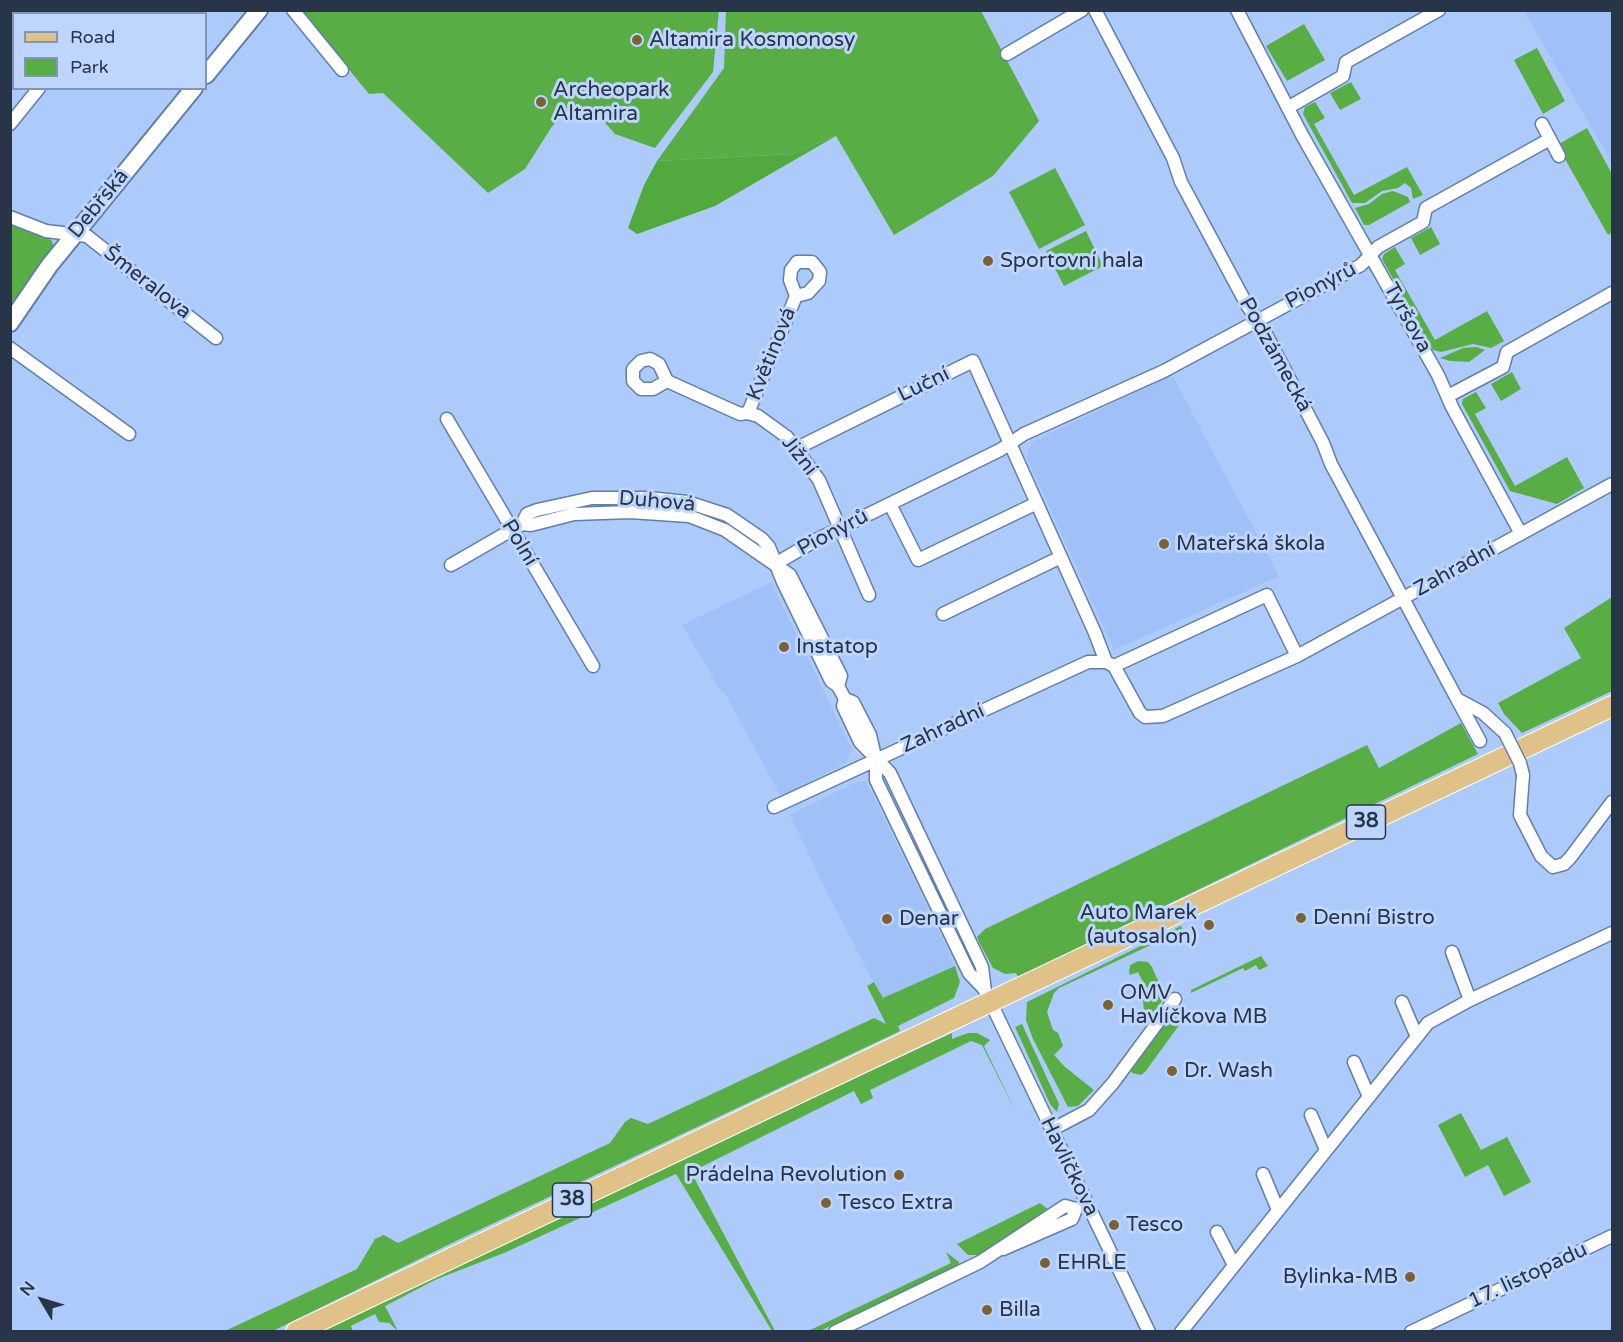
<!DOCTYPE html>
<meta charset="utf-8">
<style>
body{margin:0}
#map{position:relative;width:1623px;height:1342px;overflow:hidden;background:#accafa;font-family:"Varela Round",sans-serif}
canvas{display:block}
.frame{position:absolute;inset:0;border:12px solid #283447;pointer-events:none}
.legend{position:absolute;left:12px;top:12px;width:195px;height:78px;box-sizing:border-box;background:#bed6fe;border:2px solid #8295b5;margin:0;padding:8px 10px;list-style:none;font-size:18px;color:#283447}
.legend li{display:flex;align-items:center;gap:12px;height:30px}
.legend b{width:30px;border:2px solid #8295b5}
.north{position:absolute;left:12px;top:1270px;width:60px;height:60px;-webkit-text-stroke:4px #bed6fe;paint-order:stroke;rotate:308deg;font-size:16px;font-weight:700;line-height:24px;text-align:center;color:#283447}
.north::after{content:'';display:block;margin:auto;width:21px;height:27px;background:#283447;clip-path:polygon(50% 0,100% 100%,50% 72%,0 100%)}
</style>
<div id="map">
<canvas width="1623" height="1342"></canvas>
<div class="frame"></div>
<ul class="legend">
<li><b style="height:8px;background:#e0c288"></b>Road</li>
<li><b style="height:16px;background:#58ae45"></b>Park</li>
</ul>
<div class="north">N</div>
</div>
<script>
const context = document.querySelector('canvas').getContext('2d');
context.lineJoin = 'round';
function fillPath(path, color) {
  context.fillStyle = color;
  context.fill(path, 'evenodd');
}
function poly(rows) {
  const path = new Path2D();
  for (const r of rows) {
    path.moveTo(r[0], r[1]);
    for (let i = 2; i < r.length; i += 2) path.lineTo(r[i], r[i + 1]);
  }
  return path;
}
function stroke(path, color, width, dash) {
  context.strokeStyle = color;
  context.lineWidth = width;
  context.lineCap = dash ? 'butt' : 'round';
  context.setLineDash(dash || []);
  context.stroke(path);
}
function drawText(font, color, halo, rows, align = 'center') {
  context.font = font + ' "Varela Round",sans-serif';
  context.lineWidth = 6;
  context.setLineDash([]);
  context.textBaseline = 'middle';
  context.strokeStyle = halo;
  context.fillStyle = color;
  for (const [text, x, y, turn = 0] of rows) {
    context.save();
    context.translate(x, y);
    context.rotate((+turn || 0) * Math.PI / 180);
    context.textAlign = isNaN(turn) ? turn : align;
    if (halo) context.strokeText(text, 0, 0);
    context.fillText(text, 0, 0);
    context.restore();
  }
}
fillPath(poly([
 [1524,11,1612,11,1612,163,1543,44],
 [1172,375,1279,576,1114,650,1027,458,1028,450,1034,441],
 [771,582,852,750,845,763,781,797,725,693,722,693,682,625],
 [859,781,866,781,947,947,960,982,897,1027,826,891,790,815]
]), '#a0c1f8');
fillPath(poly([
 [719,10,713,72,655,148,615,134,600,117,572,110,560,117,551,128,525,169,488,193,383,93,369,94,301,11],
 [726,11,981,11,1039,121,993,176,894,235,836,136,792,154,657,161,724,68],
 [1304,24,1325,60,1287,81,1266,46],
 [1537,48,1565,101,1543,114,1514,60],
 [1351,82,1361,99,1340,110,1330,93],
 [1315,102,1325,118,1314,124,1354,195,1407,167,1423,195,1413,199,1411,188,1405,183,1398,188,1382,191,1365,203,1352,203,1303,114,1305,107],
 [1587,128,1612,174,1612,232,1608,235,1557,145],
 [1055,168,1085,225,1039,249,1009,192],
 [1393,191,1408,197,1410,202,1369,225,1364,225,1355,208,1369,204,1382,194],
 [11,222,45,235,52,241,54,248,11,312],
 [1431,227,1440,244,1420,255,1411,238],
 [1086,231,1103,266,1064,286,1046,251],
 [1395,247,1405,264,1395,270,1435,340,1487,311,1504,341,1491,348,1473,344,1441,352,1433,350,1382,259,1384,254],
 [1477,347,1485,350,1469,362,1450,361,1440,358,1463,348],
 [1512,372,1521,389,1501,401,1491,384],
 [1476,392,1486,408,1475,414,1515,486,1567,457,1584,488,1557,504,1510,491,1462,404,1463,399],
 [1612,597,1612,691,1522,733,1504,714,1498,703,1581,658,1564,628],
 [1461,723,1478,754,1018,977,1016,973,1005,974,993,968,979,942,977,937,985,929,1367,745,1379,768],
 [1181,926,1183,930,1059,988,1054,993,1047,1012,1053,1030,1058,1033,1063,1046,1054,1055,1065,1067,1094,1090,1078,1106,1068,1107,1033,1039,1026,1020,1027,1002],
 [1261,956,1268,966,1259,970,1256,965,1245,971,1243,968,1191,993,1191,990],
 [1138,961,1148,962,1152,967,1165,997,1151,1016,1137,1025,1144,1011,1143,1000,1150,996,1138,972,1130,975,1129,972,1130,965],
 [955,966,960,982,954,998,898,1026,900,1031,460,1239,273,1331,225,1331,357,1269,375,1239,384,1235,398,1243,610,1143,625,1122,631,1118,648,1124,874,1018,886,1024,867,986,874,982,883,998],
 [1174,1009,1185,1017,1145,1072,1141,1075,1132,1073,1130,1069],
 [1022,1024,1059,1104,1057,1112,1050,1104,1015,1027],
 [952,1033,952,1039,968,1033,977,1033,990,1040,984,1046,1016,1112,982,1045,971,1041,870,1090,873,1098,861,1104,854,1091,691,1172,775,1331,772,1331,676,1174,504,1253,437,1279,385,1306,398,1331,389,1323,379,1322,375,1314,351,1326,353,1331,318,1332,467,1259],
 [1461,1113,1481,1150,1507,1137,1531,1182,1504,1196,1488,1165,1465,1177,1438,1125],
 [1040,1203,1049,1210,980,1255,968,1255,957,1244],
 [946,1252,959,1262,958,1267,820,1331,806,1332,951,1263]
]), '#58ae45');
fillPath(poly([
 [836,136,715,206,637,234,628,228,644,185,657,161,792,154]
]), '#52aa3f');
const minor = poly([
 [293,10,342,70],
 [1095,10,1173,158,1181,182,1247,305,1266,334,1323,443,1331,464,1457,699,1483,713,1505,733],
 [1237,10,1302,135,1438,375,1452,407,1521,534],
 [98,14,100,10],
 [1007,54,1082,10],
 [1289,107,1343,76,1346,62,1439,10],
 [10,124,39,88],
 [1542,124,1559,156],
 [10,217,46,231,87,236,216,338],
 [10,348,129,434],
 [667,381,659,364,650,359,641,361,633,369,633,381,641,389,653,389,667,381,740,414,748,413,758,416,787,437,819,480,869,595],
 [1448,396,1503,367,1507,352,1612,293],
 [748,413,796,296,790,280,791,270,797,262,812,262,820,272,819,281,808,293,796,296],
 [447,419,593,666],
 [795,449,973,361,1095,633,1106,662],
 [890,504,918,560,1037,503],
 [522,524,531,525,574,514,630,512,689,516,725,530,790,575,841,676,838,686],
 [777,563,816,540,1000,450,1024,434,1164,371,1361,265,1378,247,1423,222,1426,208,1550,139],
 [451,565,522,524,527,514,537,510,592,498,648,498,687,502,727,515,762,539,769,547,783,582,831,681,838,686,845,699,843,706,860,742,890,773,982,967,985,991,990,1001,1149,1332],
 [943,614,1061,557],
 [1114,666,1267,595,1297,656],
 [845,699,853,702,870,735,876,761,876,780,969,973,985,990],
 [1457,699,1480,741],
 [1523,775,1520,815,1541,856,1553,867,1564,864,1570,858,1612,802],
 [774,807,1088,662,1106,662,1114,666,1140,713,1145,717,1163,716,1297,656,1612,484],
 [1452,952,1470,1000],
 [1402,1002,1417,1037],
 [1354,1062,1369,1097],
 [1311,1115,1326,1150],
 [1051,1130,1089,1110,1113,1083,1175,999],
 [1263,1174,1278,1210],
 [1217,1232,1234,1265],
 [835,1332,980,1262,1065,1206,1076,1209,1072,1219,1003,1249],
 [1181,1332,1428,1023,1470,1000,1612,933],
 [1411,1332,1612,1236]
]);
const secondary = poly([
 [206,75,259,10],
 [10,323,49,266,194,88]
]);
const primary = poly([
 [296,1332,1612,706]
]);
stroke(minor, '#627eaa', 15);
stroke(secondary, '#627eaa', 20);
stroke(primary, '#fff', 22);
stroke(minor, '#fff', 12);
stroke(secondary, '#fff', 16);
stroke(primary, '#e0c288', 20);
const minorBridge = poly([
 [1505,733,1520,763,1523,775]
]);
stroke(minorBridge, '#627eaa', 15, []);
stroke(minorBridge, '#fff', 12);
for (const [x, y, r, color] of [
 [637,40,6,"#7b6133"],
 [541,102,6,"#7b6133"],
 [988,261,6,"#7b6133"],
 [1164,544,6,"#7b6133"],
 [784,647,6,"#7b6133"],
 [1301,918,6,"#7b6133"],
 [887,919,6,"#7b6133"],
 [1209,925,6,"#7b6133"],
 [1108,1005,6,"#7b6133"],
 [1172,1071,6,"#7b6133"],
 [899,1175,6,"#7b6133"],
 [826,1203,6,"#7b6133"],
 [1114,1225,6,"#7b6133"],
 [1045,1263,6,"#7b6133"],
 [1410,1277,6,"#7b6133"],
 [987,1310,6,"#7b6133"]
]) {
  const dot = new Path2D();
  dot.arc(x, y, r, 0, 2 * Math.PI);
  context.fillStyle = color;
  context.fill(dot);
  stroke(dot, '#bed6fe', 2);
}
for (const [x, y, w] of [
 [1366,822,39],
 [572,1200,39]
]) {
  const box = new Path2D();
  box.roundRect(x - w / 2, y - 17, w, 34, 4.5);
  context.fillStyle = '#bed6fe';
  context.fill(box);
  stroke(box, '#283447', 1.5);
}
drawText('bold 20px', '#283447', null, [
 ["38",1366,822],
 ["38",572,1200]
]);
drawText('21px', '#283447', '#bed6fe', [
 ["Altamira Kosmonosy",649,40],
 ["Archeopark",553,90],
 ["Altamira",553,114],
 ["Sportovní hala",1000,261],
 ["Mateřská škola",1176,544],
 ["Instatop",796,647],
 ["Auto Marek",1197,913,"right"],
 ["(autosalon)",1197,937,"right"],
 ["Denní Bistro",1313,918],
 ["Denar",899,919],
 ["OMV",1120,993],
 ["Havlíčkova MB",1120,1017],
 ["Dr. Wash",1184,1071],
 ["Prádelna Revolution",887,1175,"right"],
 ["Tesco Extra",838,1203],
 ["Tesco",1126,1225],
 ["EHRLE",1057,1263],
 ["Bylinka-MB",1398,1277,"right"],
 ["Billa",999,1310]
], 'left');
drawText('21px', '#283447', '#bed6fe', [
 ["Debřská",99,204,-51],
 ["Šmeralova",147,283,38],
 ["Pionýrů",1321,286,-28],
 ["Tyršova",1407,318,61],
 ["Květinová",772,354,-68],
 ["Podzámecká",1275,355,61],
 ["Luční",924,385,-26],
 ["Jižní",799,456,52],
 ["Duhová",657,502,5],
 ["Pionýrů",833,533,-28],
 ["Polní",519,543,59],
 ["Zahradní",1455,570,-29],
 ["Zahradní",943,729,-25],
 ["Havlíčkova",1069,1167,64],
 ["17. listopadu",1528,1276,-25]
]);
</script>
